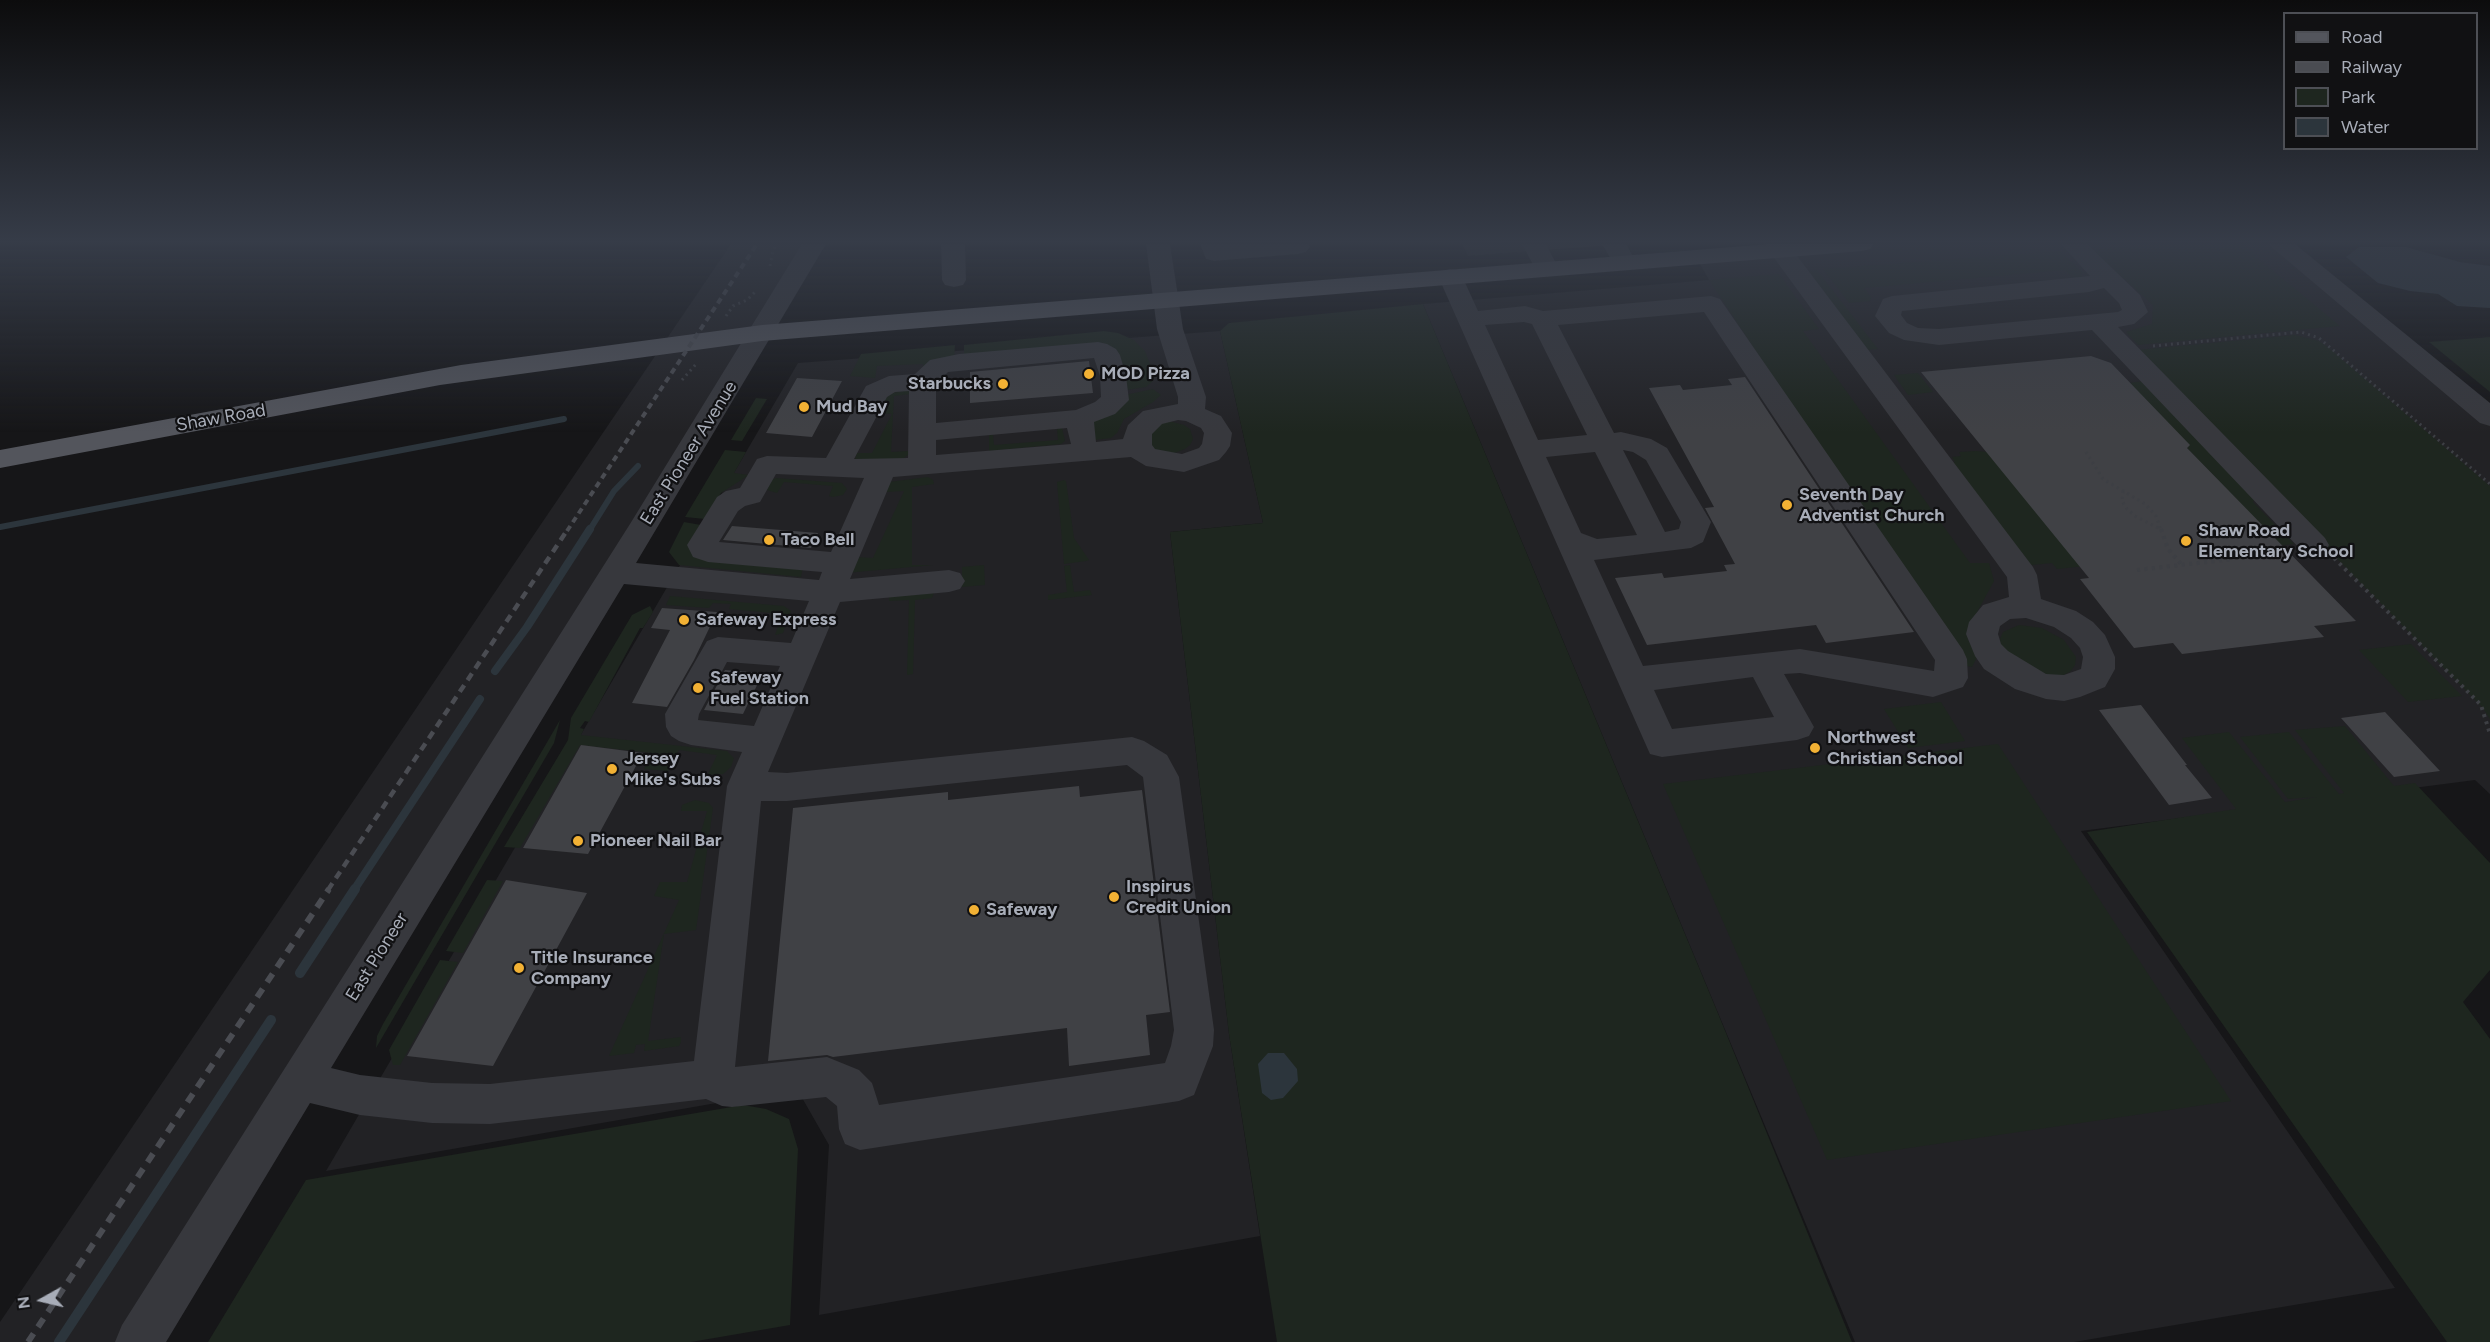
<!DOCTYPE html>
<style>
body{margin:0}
#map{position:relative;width:2490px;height:1342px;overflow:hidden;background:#161618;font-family:Figtree,sans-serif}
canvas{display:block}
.legend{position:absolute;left:2283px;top:12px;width:195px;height:138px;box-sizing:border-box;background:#111113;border:2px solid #4d4f55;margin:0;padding:8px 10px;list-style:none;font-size:18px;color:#a8adb8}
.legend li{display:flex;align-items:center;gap:12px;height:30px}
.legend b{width:30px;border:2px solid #4d4f55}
.north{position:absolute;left:12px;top:1270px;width:60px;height:60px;-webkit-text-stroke:4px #111113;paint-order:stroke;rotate:262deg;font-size:16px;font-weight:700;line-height:24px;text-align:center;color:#a8adb8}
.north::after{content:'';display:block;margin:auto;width:21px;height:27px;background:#a8adb8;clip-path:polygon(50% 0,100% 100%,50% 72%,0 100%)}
</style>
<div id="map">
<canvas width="2490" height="1342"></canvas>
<ul class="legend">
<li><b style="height:8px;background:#53555c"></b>Road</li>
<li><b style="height:8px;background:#4a4c52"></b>Railway</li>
<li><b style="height:16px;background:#1e261f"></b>Park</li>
<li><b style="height:16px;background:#2c353c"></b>Water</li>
</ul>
<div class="north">N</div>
</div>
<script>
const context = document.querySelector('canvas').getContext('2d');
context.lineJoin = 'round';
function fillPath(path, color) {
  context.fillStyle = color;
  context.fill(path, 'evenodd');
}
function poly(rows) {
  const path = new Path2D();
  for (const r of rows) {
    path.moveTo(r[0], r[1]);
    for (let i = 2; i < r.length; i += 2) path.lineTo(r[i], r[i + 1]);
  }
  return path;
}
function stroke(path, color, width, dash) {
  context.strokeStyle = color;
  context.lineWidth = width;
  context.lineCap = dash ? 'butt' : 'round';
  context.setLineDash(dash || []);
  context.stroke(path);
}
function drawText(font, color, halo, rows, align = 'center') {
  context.font = font + ' Figtree,sans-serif';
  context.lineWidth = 4.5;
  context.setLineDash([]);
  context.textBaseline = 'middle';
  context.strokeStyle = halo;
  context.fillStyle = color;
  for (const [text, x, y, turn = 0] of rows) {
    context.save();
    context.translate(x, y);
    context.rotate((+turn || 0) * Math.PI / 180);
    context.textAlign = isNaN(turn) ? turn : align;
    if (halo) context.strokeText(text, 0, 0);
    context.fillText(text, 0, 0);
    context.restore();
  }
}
fillPath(poly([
 [731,244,814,244,142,1342,0,1342,0,1322],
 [1462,244,1624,244,1468,256],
 [1862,244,2280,244,2490,417,2490,794,2475,780,2081,831,2395,1288,2074,1342,1855,1342,1423,304,1709,280,1696,257],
 [1220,331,1263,523,1170,532,1229,1034,1260,1236,819,1315,829,1145,797,1089,326,1171,798,363]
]), '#222225');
fillPath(poly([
 [2157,244,2241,244,2340,326,2138,345,2126,332,2152,324,2153,305,2092,250],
 [2061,251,2082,272,2081,279,2074,279,2065,270,1864,288,1871,297,1870,301,1849,303,1823,269],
 [1817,270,1878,349,1857,351,1807,271],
 [1779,274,1819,329,1803,331,1970,563,1989,563,1994,581,1969,627,1968,640,1977,657,1972,667,1963,665,1709,280],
 [1423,304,1717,1011,1852,1342,1277,1342,1229,1034,1170,532,1263,523,1220,331,1229,323],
 [1104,331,1118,333,1134,340,1145,351,1154,374,1153,381,1146,387,1120,391,1114,353,964,358,964,345],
 [2295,335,2319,341,2330,349,2490,486,2490,719,2483,708,2137,354,2137,350],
 [2490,337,2490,392,2429,342],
 [955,345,954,360,923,374,923,364,877,366,875,378,850,376,861,354],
 [1918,373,1933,392,1908,395,1894,375],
 [2145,381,2256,497,2253,502,2294,544,2267,547,2271,535,2187,448,2189,445,2129,383],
 [1153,389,1161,395,1153,402,1124,419,1117,433,1111,438,1094,440,1094,418,1120,396],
 [911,390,911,394,894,396,891,452,908,451,908,455,904,458,863,462,855,459,857,453,872,453,892,414,877,413,884,394],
 [756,398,767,399,742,441,731,440],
 [1169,421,1184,425,1190,429,1193,439,1190,445,1185,449,1169,455,1152,452,1146,428],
 [1062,428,1065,441,1061,444,989,451,989,435,993,435,994,445,1058,440,1057,429],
 [725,450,746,452,734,473,749,475,721,493,705,519,685,517],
 [1976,451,1988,452,2095,565,2057,569,2052,563,2032,565,2024,561,1948,463,1955,462,1952,457,1961,456,1959,452],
 [928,477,933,480,934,484,912,487,912,565,933,565,846,573,854,557,873,558,904,491,885,492,889,482],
 [776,478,842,483,847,489,843,495,833,497,829,496,833,486,784,482,777,493,767,490,772,480],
 [1064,480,1066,481,1074,538,1089,560,1086,561,1064,564,1057,482],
 [684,522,701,525,690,548,803,566,801,577,679,565,669,552],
 [984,565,985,585,962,587,962,567],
 [1070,565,1074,592,1090,590,1092,595,1048,600,1048,595,1067,592,1064,566],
 [934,593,932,598,915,600,913,674,907,675,909,600,889,601,889,597],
 [670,596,784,606,791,611,783,633,775,635,783,614,729,609,731,604,713,603,709,608,666,605],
 [650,606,653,612,643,628,640,628,589,722,585,721,580,728,584,729,581,735,727,751,734,758,731,767,723,774,709,775,708,774,717,755,679,750,668,771,644,769,652,753,580,745,520,848,504,847,568,740,571,718,632,615],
 [2019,625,2042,628,2064,640,2076,657,2075,665,2071,671,2062,676,2038,675,2001,648,2000,639,2003,632],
 [2411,644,2462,696,2408,702,2359,650],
 [1941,702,1965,741,1908,748,1884,709],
 [560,720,554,743,376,1048,377,1036,383,1024],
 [2345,726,2394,786,2415,783,2490,863,2490,970,2463,1002,2490,1039,2490,1342,2447,1342,2087,832,2236,809,2182,738,2229,732,2285,802,2317,797,2288,799,2240,737,2289,732,2339,794,2344,793,2295,730],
 [1998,744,2231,1101,1827,1160,1663,784],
 [695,800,709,803,713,808,696,930,664,934,648,1041,681,1037,681,1042,679,1046,644,1051,645,1044,636,1045,634,1053,609,1056,679,900,654,896,660,882,687,882,707,811,681,811,682,805],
 [487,880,503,881,463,953,446,951],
 [440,960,458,962,400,1065,393,1065,389,1050],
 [743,1105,766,1109,789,1119,798,1149,790,1325,691,1342,208,1342,306,1180]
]), '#1e261f');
fillPath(poly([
 [2359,247,2406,247,2460,262,2490,266,2490,308,2457,306,2438,294,2410,291,2378,283,2346,257],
 [1268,1053,1284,1053,1297,1069,1298,1081,1283,1098,1271,1100,1262,1093,1258,1064]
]), '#2c353c');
stroke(poly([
 [0,527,564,419],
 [589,531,614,491,638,466]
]), '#2c353c', 6);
stroke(poly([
 [495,671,527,627,590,529],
 [354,890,480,699]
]), '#2c353c', 8);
stroke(poly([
 [300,973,355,889],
 [59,1342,271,1020]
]), '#2c353c', 10);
fillPath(poly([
 [2091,356,2111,363,2190,445,2187,448,2356,621,2314,626,2324,637,2182,654,2173,643,2134,648,2080,579,2089,578,1921,372],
 [1089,361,1093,393,970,403,970,372],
 [1745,377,1914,632,1826,643,1816,625,1647,645,1615,578,1662,573,1664,578,1727,571,1724,565,1735,564,1705,508,1714,507,1649,388,1680,385,1683,390,1732,385,1728,379],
 [797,378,842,381,812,437,766,433],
 [732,526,818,533,811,548,723,540],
 [662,608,717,612,694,660,667,707,632,703,670,630,651,628],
 [725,670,763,673,743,714,704,710],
 [2141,705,2187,765,2185,765,2212,798,2169,805,2099,710],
 [2385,712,2440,771,2394,777,2341,718],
 [581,745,643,753,588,854,523,848],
 [1079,786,1080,797,1142,790,1170,1012,1146,1015,1150,1055,1069,1066,1067,1028,833,1057,827,1055,768,1061,793,808,948,792,948,800],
 [506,880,587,893,493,1066,407,1056]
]), '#404145');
stroke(poly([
 [770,266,773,250,777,244],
 [726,316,733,306,747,300,756,291],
 [2153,346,2301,332,2319,338,2490,484],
 [682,380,697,363],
 [2086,452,2103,479,2145,504,2156,516,2161,531],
 [2123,491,2122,501,2127,509,2135,516,2160,529]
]), '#3d3f44', 3, [2, 4]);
stroke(poly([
 [2161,529,2168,549,2182,565],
 [2334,558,2481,705,2490,734],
 [2137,570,2233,559]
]), '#3d3f44', 4, [3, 4.5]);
fillPath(poly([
 [802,244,826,244,636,563,819,580,822,572,708,562,693,557,687,545,717,497,726,491,740,488,757,459,767,456,826,458,866,386,889,376,915,374,930,360,959,354,1098,342,1107,344,1116,349,1120,355,1126,376,1129,400,1115,414,1094,422,1096,442,1123,439,1128,425,1143,411,1178,404,1178,397,1157,329,1146,244,1170,244,1183,329,1206,397,1205,409,1221,416,1232,433,1230,446,1226,452,1219,460,1184,472,1146,466,1131,457,893,477,850,579,949,570,960,573,965,581,960,589,949,592,840,602,768,772,787,773,1132,737,1144,741,1167,755,1179,777,1214,1030,1213,1046,1194,1095,1179,1101,860,1150,845,1144,839,1129,837,1106,826,1097,732,1107,722,1106,706,1099,490,1124,432,1123,360,1115,310,1103,166,1342,115,1342,122,1325,630,524,802,244],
 [1094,358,1100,376,1101,397,1095,402,1076,410,936,423,936,384,948,372,1094,358],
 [909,391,908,458,854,459,887,397,895,392,909,391],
 [1178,420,1186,421,1201,428,1204,433,1202,444,1199,448,1182,454,1155,449,1152,445,1152,434,1162,424,1178,420],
 [1067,428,1071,444,936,455,936,440,1067,428],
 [776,474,864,478,831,552,719,542,738,511,745,506,760,502,776,474],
 [624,584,809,601,791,643,718,637,707,641,665,714,666,727,671,736,679,741,691,745,742,752,727,786,694,1061,490,1084,432,1083,360,1075,331,1068,624,584],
 [727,662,780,666,754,726,698,720,699,714,727,662],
 [1127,765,1143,777,1174,1030,1171,1046,1165,1063,879,1105,872,1083,859,1070,827,1057,735,1067,761,801,787,801,1127,765],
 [941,244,965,244,966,280,963,285,954,287,945,285,942,280,941,244],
 [1200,244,1309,244,1310,247,1306,252,1298,254,1214,261,1206,259,1200,244],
 [1522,244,1546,244,1559,269,1556,274,1547,276,1538,274,1522,244],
 [1602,244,1626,244,1637,263,1634,268,1625,270,1616,268,1602,244],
 [1764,244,1788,244,2033,567,2037,575,2041,599,2076,611,2093,622,2105,635,2115,657,2115,669,2105,687,2080,697,2064,701,2046,699,2015,689,1984,669,1975,656,1966,634,1969,622,1983,605,2009,597,2007,577,1764,244],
 [2026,618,2054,627,2071,638,2080,648,2083,657,2081,669,2064,675,2046,674,2008,651,2001,644,1998,634,2000,626,2010,619,2026,618],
 [2061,244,2087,244,2140,295,2148,312,2134,324,2118,327,2325,538,2329,545,2325,552,2314,555,2303,552,2092,330,1939,345,1904,340,1889,333,1875,316,1883,299,1892,296,2090,276,2061,244],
 [2104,288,2119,303,2122,310,2118,312,1939,329,1918,328,1907,323,1901,315,1902,311,2089,292,2104,288],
 [2268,244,2295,244,2490,403,2490,426,2480,423,2268,244],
 [1450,269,1459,271,1462,276,1478,311,1525,306,1543,311,1711,296,1720,299,1963,650,1967,659,1968,678,1963,687,1933,697,1800,673,1784,674,1814,727,1809,736,1797,740,1662,757,1650,754,1438,276,1441,271,1450,269],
 [1704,312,1935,660,1934,671,1800,649,1643,666,1594,560,1691,548,1703,542,1711,522,1667,448,1651,439,1621,432,1614,433,1558,325,1704,312],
 [1524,322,1532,324,1587,435,1538,440,1485,325,1524,322],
 [1623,450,1633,452,1646,460,1681,522,1679,529,1665,532,1623,450],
 [1595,452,1637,535,1597,539,1581,533,1546,457,1595,452],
 [1753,677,1774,717,1672,729,1654,690,1753,677]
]), '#37383d');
fillPath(poly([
 [1770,244,1874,244,1870,249,1862,251,762,341,440,385,0,468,0,450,461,365,762,325,1770,244]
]), '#53555c');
stroke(poly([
 [567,531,757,244]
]), '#4a4c52', 4, [6, 4.5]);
stroke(poly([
 [328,890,568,529]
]), '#4a4c52', 4.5, [8, 6]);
stroke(poly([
 [28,1342,329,889]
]), '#4a4c52', 6, [10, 8]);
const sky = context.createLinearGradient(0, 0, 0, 432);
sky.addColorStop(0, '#0c0c0d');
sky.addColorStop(0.56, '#363c48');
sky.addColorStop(1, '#363c4800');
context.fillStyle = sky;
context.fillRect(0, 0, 2490, 432);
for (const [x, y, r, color] of [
 [1089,374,6,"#f2b134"],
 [1003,384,6,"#f2b134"],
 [804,407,6,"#f2b134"],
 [1787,505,6,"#f2b134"],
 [769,540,6,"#f2b134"],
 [2186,541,6,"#f2b134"],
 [684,620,6,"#f2b134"],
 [698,688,6,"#f2b134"],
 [1815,748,6,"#f2b134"],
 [612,769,6,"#f2b134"],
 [578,841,6,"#f2b134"],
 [1114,897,6,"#f2b134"],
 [974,910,6,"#f2b134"],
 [519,968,6,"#f2b134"]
]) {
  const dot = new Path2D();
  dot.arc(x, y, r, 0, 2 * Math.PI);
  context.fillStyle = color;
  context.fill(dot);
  stroke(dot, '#111113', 2);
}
drawText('bold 18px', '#a8adb8', '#111113', [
 ["MOD Pizza",1101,374],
 ["Starbucks",991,384,"right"],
 ["Mud Bay",816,407],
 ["Seventh Day",1799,495],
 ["Adventist Church",1799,516],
 ["Shaw Road",2198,531],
 ["Elementary School",2198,552],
 ["Taco Bell",781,540],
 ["Safeway Express",696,620],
 ["Safeway",710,678],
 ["Fuel Station",710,699],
 ["Northwest",1827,738],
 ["Christian School",1827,759],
 ["Jersey",624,759],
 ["Mike's Subs",624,780],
 ["Pioneer Nail Bar",590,841],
 ["Inspirus",1126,887],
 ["Credit Union",1126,908],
 ["Safeway",986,910],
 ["Title Insurance",531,958],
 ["Company",531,979]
], 'left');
drawText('18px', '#a8adb8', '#111113', [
 ["Shaw Road",221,418,-10],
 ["East Pioneer Avenue",689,453,-58],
 ["East Pioneer",377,957,-58]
]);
</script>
